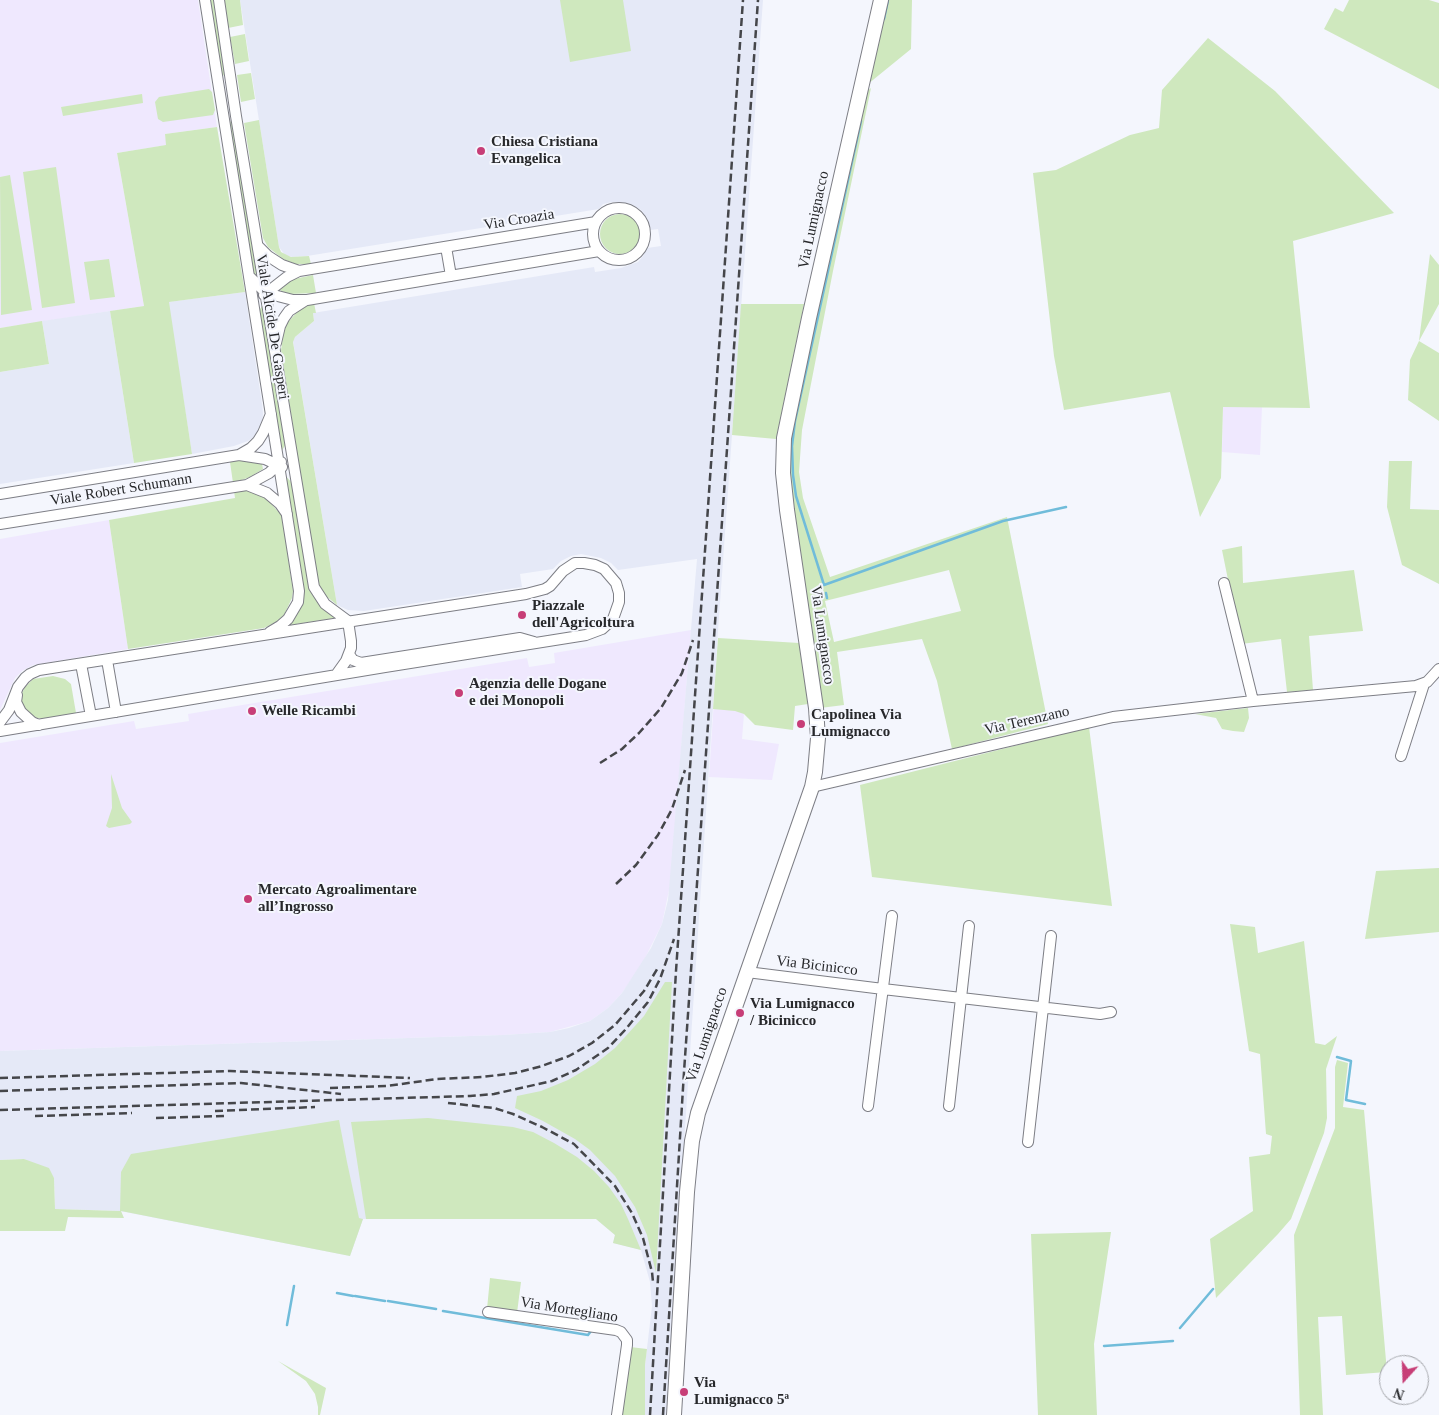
<!DOCTYPE html>
<meta charset="utf-8">
<style>
body{margin:0}
#map{position:relative;width:1439px;height:1415px;overflow:hidden;background:#f4f6fd;font-family:Georgia,serif}
canvas{display:block}
.north{position:absolute;left:1379px;top:1355px;width:50px;height:50px;box-sizing:border-box;background:#f4f6fd;border:1px solid #a2a4a9;border-radius:50%;rotate:200deg;font-size:14px;font-weight:700;line-height:20px;text-align:center;color:#27282b}
.north::after{content:'';display:block;margin:auto;width:18px;height:22px;background:#c73e77;clip-path:polygon(50% 0,100% 100%,50% 72%,0 100%)}
</style>
<div id="map">
<canvas width="1439" height="1415"></canvas>
<div class="north">N</div>
</div>
<script>
const context = document.querySelector('canvas').getContext('2d');
context.lineJoin = 'round';
function fillPath(path, color) {
  context.fillStyle = color;
  context.fill(path, 'evenodd');
}
function poly(rows) {
  const path = new Path2D();
  for (const r of rows) {
    if (r.length === 3) {
      path.moveTo(r[0] + r[2], r[1]);
      path.arc(r[0], r[1], r[2], 0, 2 * Math.PI);
      continue;
    }
    path.moveTo(r[0], r[1]);
    for (let i = 2; i < r.length; i += 2) path.lineTo(r[i], r[i + 1]);
  }
  return path;
}
function stroke(path, color, width, dash) {
  context.strokeStyle = color;
  context.lineWidth = width;
  context.lineCap = dash ? 'butt' : 'round';
  context.setLineDash(dash || []);
  context.stroke(path);
}
function drawText(font, color, halo, rows, align = 'center') {
  context.font = font + ' Georgia,serif';
  context.lineWidth = 4;
  context.setLineDash([]);
  context.textBaseline = 'middle';
  context.strokeStyle = halo;
  context.fillStyle = color;
  for (const [text, x, y, turn = 0] of rows) {
    context.save();
    context.translate(x, y);
    context.rotate((+turn || 0) * Math.PI / 180);
    context.textAlign = isNaN(turn) ? turn : align;
    if (halo) context.strokeText(text, 0, 0);
    context.fillText(text, 0, 0);
    context.restore();
  }
}
fillPath(poly([
 [0,0,198,0,217,127,165,134,167,145,117,153,144,306,0,328],
 [1223,407,1262,407,1260,455,1222,452],
 [109,520,128,649,33,665,22,671,15,678,0,710,0,539],
 [691,630,670,885,662,924,641,966,622,993,608,1008,590,1021,550,1032,503,1035,0,1051,0,743,134,721,136,729,189,721,188,714,527,658,529,667,555,663,554,653],
 [718,638,761,716,744,714,742,739,779,744,772,780,709,777]
]), '#efe8fe');
fillPath(poly([
 [240,0,763,0,718,631,666,1415,645,1415,645,1365,652,1306,650,1282,641,1250,613,1243,615,1235,596,1219,363,1219,350,1256,120,1211,55,1209,54,1178,24,1159,0,1160,0,1051,503,1035,550,1032,569,1028,590,1021,608,1008,622,993,651,948,662,924,668,900,697,559,618,570,611,563,601,558,581,554,571,556,561,561,553,569,520,574,522,587,364,611,348,610,337,605,293,341,295,337,314,321,313,313,594,267,595,272,621,268,638,262,643,256,647,248,661,246,658,229,650,230,648,221,641,210,631,204,612,202,603,204,599,209,307,256,292,257,285,255,279,247],
 [245,292,262,404,263,414,262,422,255,436,248,441,234,446,192,454,168,302],
 [110,311,134,463,0,484,0,372,49,364,42,321]
]), '#e5e9f7');
fillPath(poly([
 [209,0,214,0,225,73,223,76,222,75],
 [224,0,240,0,243,25,228,28],
 [560,0,623,0,631,51,570,62],
 [888,0,912,0,911,49,868,84],
 [1349,0,1429,0,1439,3,1439,89,1324,29,1335,8,1343,12],
 [245,34,249,61,235,64,230,37],
 [1208,38,1275,91,1394,213,1293,241,1310,408,1223,407,1221,478,1200,517,1170,392,1064,410,1054,356,1033,173,1056,170,1130,135,1159,128,1162,90],
 [251,73,255,99,241,102,237,75],
 [871,88,833,271,802,430,799,472,803,498,830,577,1007,517,1048,724,952,749,937,681,922,639,837,652,844,705,820,708,789,474,788,441,865,93],
 [949,570,961,611,834,642,825,601],
 [209,89,212,92,215,110,213,115,163,122,158,119,155,102,159,97],
 [142,94,143,103,63,116,61,107],
 [259,120,279,247,281,252,291,257,309,256,311,264,296,264,283,259,268,247,263,238,244,123],
 [231,121,234,123,259,279,253,274,229,123],
 [217,127,245,292,169,302,192,454,134,463,110,311,144,306,117,153,166,145,165,134],
 [56,167,75,303,42,308,23,172],
 [10,175,32,310,1,315,0,177],
 [620,234,20],
 [1430,254,1439,265,1439,304,1419,341,1439,353,1439,421,1408,400,1410,360,1419,341],
 [109,259,115,297,90,300,84,262],
 [313,275,316,293,290,294,281,291,280,289,285,283,294,279],
 [314,303,316,313,313,313,314,321,295,337,293,342,337,605,326,596,320,588,317,580,281,350,284,330,288,322,300,309],
 [263,304,286,444,281,452,259,311],
 [741,304,804,304,776,439,732,435],
 [42,321,49,364,0,372,0,328],
 [242,460,258,463,262,464,263,469,250,477,233,483,230,462],
 [1389,461,1412,461,1410,509,1439,510,1439,584,1402,565,1387,507],
 [285,475,292,483,310,588,321,606,335,618,290,625,298,612,302,603,303,587],
 [234,491,248,491,258,494,268,500,282,516,293,591,292,598,284,615,276,622,264,628,128,649,109,520,235,498],
 [1242,546,1243,583,1354,570,1363,631,1309,636,1313,690,1287,692,1281,639,1241,644,1222,550],
 [718,638,799,643,808,704,795,706,793,730,755,725,744,714,735,711,713,709],
 [53,676,65,679,71,684,76,713,45,719,37,718,27,713,22,706,22,693,25,687,33,679],
 [1248,708,1249,718,1244,732,1233,731,1222,729,1216,718,1195,714],
 [1089,727,1112,906,872,877,860,785],
 [111,774,122,808,132,822,130,824,109,828,106,826,112,808],
 [1439,868,1439,932,1365,939,1376,871],
 [1230,924,1255,927,1258,953,1304,941,1315,1043,1325,1045,1337,1036,1326,1069,1327,1118,1324,1133,1291,1219,1278,1234,1216,1298,1210,1239,1253,1211,1249,1157,1270,1154,1272,1136,1266,1134,1260,1054,1249,1051],
 [665,982,672,982,656,1273,647,1235,635,1207,615,1176,590,1150,575,1139,543,1121,515,1108,517,1096,541,1091,568,1080,595,1064,615,1048,644,1016],
 [1337,1060,1348,1063,1343,1107,1364,1110,1387,1372,1346,1375,1342,1316,1318,1317,1323,1415,1300,1415,1294,1235,1335,1128,1335,1067],
 [428,1118,513,1127,533,1132,554,1143,577,1157,594,1171,609,1187,621,1204,628,1219,641,1250,613,1243,615,1235,596,1219,366,1219,351,1122],
 [339,1120,347,1162,359,1218,363,1219,350,1256,121,1211,124,1218,68,1217,65,1231,0,1231,0,1160,24,1159,49,1168,54,1178,55,1209,120,1211,121,1172,131,1154],
 [1111,1232,1094,1344,1097,1415,1038,1415,1031,1234],
 [490,1278,521,1282,517,1313,487,1309],
 [630,1347,647,1349,645,1365,645,1415,621,1415],
 [278,1361,326,1388,320,1415,318,1415,318,1407,315,1394,306,1381]
]), '#cfe8be');
stroke(poly([
 [884,19,888,0],
 [861,121,795,421,792,446,793,475,796,496,824,585,1003,521,1066,507],
 [826,593,827,598],
 [1337,1057,1351,1061,1346,1100,1365,1104],
 [337,1293,353,1296],
 [355,1296,385,1301],
 [388,1301,436,1309],
 [443,1311,588,1335,591,1331],
 [287,1325,294,1286],
 [1180,1328,1213,1289],
 [1104,1346,1173,1341]
]), '#70bcda', 2.5);
const minor = poly([
 [205,0,299,591,298,602,288,619,280,626,270,632],
 [219,0,236,116,314,587,325,604,348,621],
 [619,234,26],
 [258,246,268,256,282,265,299,271],
 [446,247,451,276],
 [249,276,266,293,293,300,307,300,599,251],
 [264,295,287,277,299,271,596,222],
 [276,343,280,326,284,318,289,311,306,300],
 [239,455,251,448,258,441,263,433,271,414],
 [247,485,267,493,280,504,287,514],
 [0,494,239,455,265,459,282,467],
 [0,524,247,485,269,473,281,462],
 [1224,583,1253,701],
 [349,654,353,660,361,663,520,638,534,642],
 [107,660,116,712],
 [81,664,91,716],
 [336,675,346,661,351,648,351,641,348,621],
 [17,695,16,702,21,712,32,722,39,725],
 [0,722,9,710,18,687,25,678,30,674,39,670,526,594,545,589,550,586,563,571,575,563,584,563,595,565,604,569,616,583,619,593,619,602,613,619,602,629,586,635,385,667,0,731],
 [1401,756,1424,684],
 [812,787,1113,717,1253,701,1416,686,1427,682,1439,669],
 [747,972,883,989,1100,1014,1111,1012],
 [868,1106,892,916],
 [949,1106,969,926],
 [1028,1142,1051,936],
 [488,1312,616,1330,621,1332,627,1340,627,1345,617,1415]
]);
const secondary = poly([
 [674,1415,687,1192,692,1141,698,1113,812,787,815,772,818,738,816,708,787,510,783,473,784,438,809,318,881,0]
]);
stroke(minor, '#7d7e85', 12);
stroke(secondary, '#7d7e85', 16);
stroke(minor, '#fff', 10);
stroke(secondary, '#fff', 14);
stroke(poly([
 [600,763,622,749,639,733,661,708,682,673,693,640],
 [616,884,636,865,658,835,672,809,685,770],
 [0,1078,230,1071,410,1078],
 [330,1088,387,1086,437,1079,482,1077,515,1073,542,1066,569,1056,592,1043,615,1025,644,991,659,966],
 [0,1091,241,1083,341,1094],
 [448,1103,494,1108,513,1114,542,1127,574,1144,615,1186,632,1213,643,1238,652,1272,653,1282],
 [0,1110,470,1096,494,1094,552,1081,576,1070,608,1048,625,1030,648,1002,660,979,674,939],
 [215,1111,315,1107],
 [35,1116,132,1113],
 [156,1118,224,1116],
 [650,1415,676,971,743,0],
 [663,1415,684,1072,758,0]
]), '#45464a', 2.5, [8, 4]);
for (const [x, y, r, color] of [
 [481,151,5,"#c73e77"],
 [522,615,5,"#c73e77"],
 [459,693,5,"#c73e77"],
 [252,711,5,"#c73e77"],
 [801,724,5,"#c73e77"],
 [248,899,5,"#c73e77"],
 [740,1013,5,"#c73e77"],
 [684,1392,5,"#c73e77"]
]) {
  const dot = new Path2D();
  dot.arc(x, y, r, 0, 2 * Math.PI);
  context.fillStyle = color;
  context.fill(dot);
  stroke(dot, '#f4f6fd', 2);
}
drawText('bold 15px', '#27282b', '#f4f6fd', [
 ["Chiesa Cristiana",491,142],
 ["Evangelica",491,159],
 ["Piazzale",532,606],
 ["dell'Agricoltura",532,623],
 ["Agenzia delle Dogane",469,684],
 ["e dei Monopoli",469,701],
 ["Welle Ricambi",262,711],
 ["Capolinea Via",811,715],
 ["Lumignacco",811,732],
 ["Mercato Agroalimentare",258,890],
 ["all’Ingrosso",258,907],
 ["Via Lumignacco",750,1004],
 ["/ Bicinicco",750,1021],
 ["Via",694,1383],
 ["Lumignacco 5ª",694,1400]
], 'left');
drawText('15px', '#27282b', '#f4f6fd', [
 ["Via Croazia",519,220,-9],
 ["Via Lumignacco",814,220,-78],
 ["Viale Alcide De Gasperi",272,327,81],
 ["Viale Robert Schumann",121,490,-9],
 ["Via Lumignacco",822,635,82],
 ["Via Terenzano",1027,721,-13],
 ["Via Bicinicco",817,966,7],
 ["Via Lumignacco",707,1035,-71],
 ["Via Mortegliano",569,1310,9]
]);
</script>
